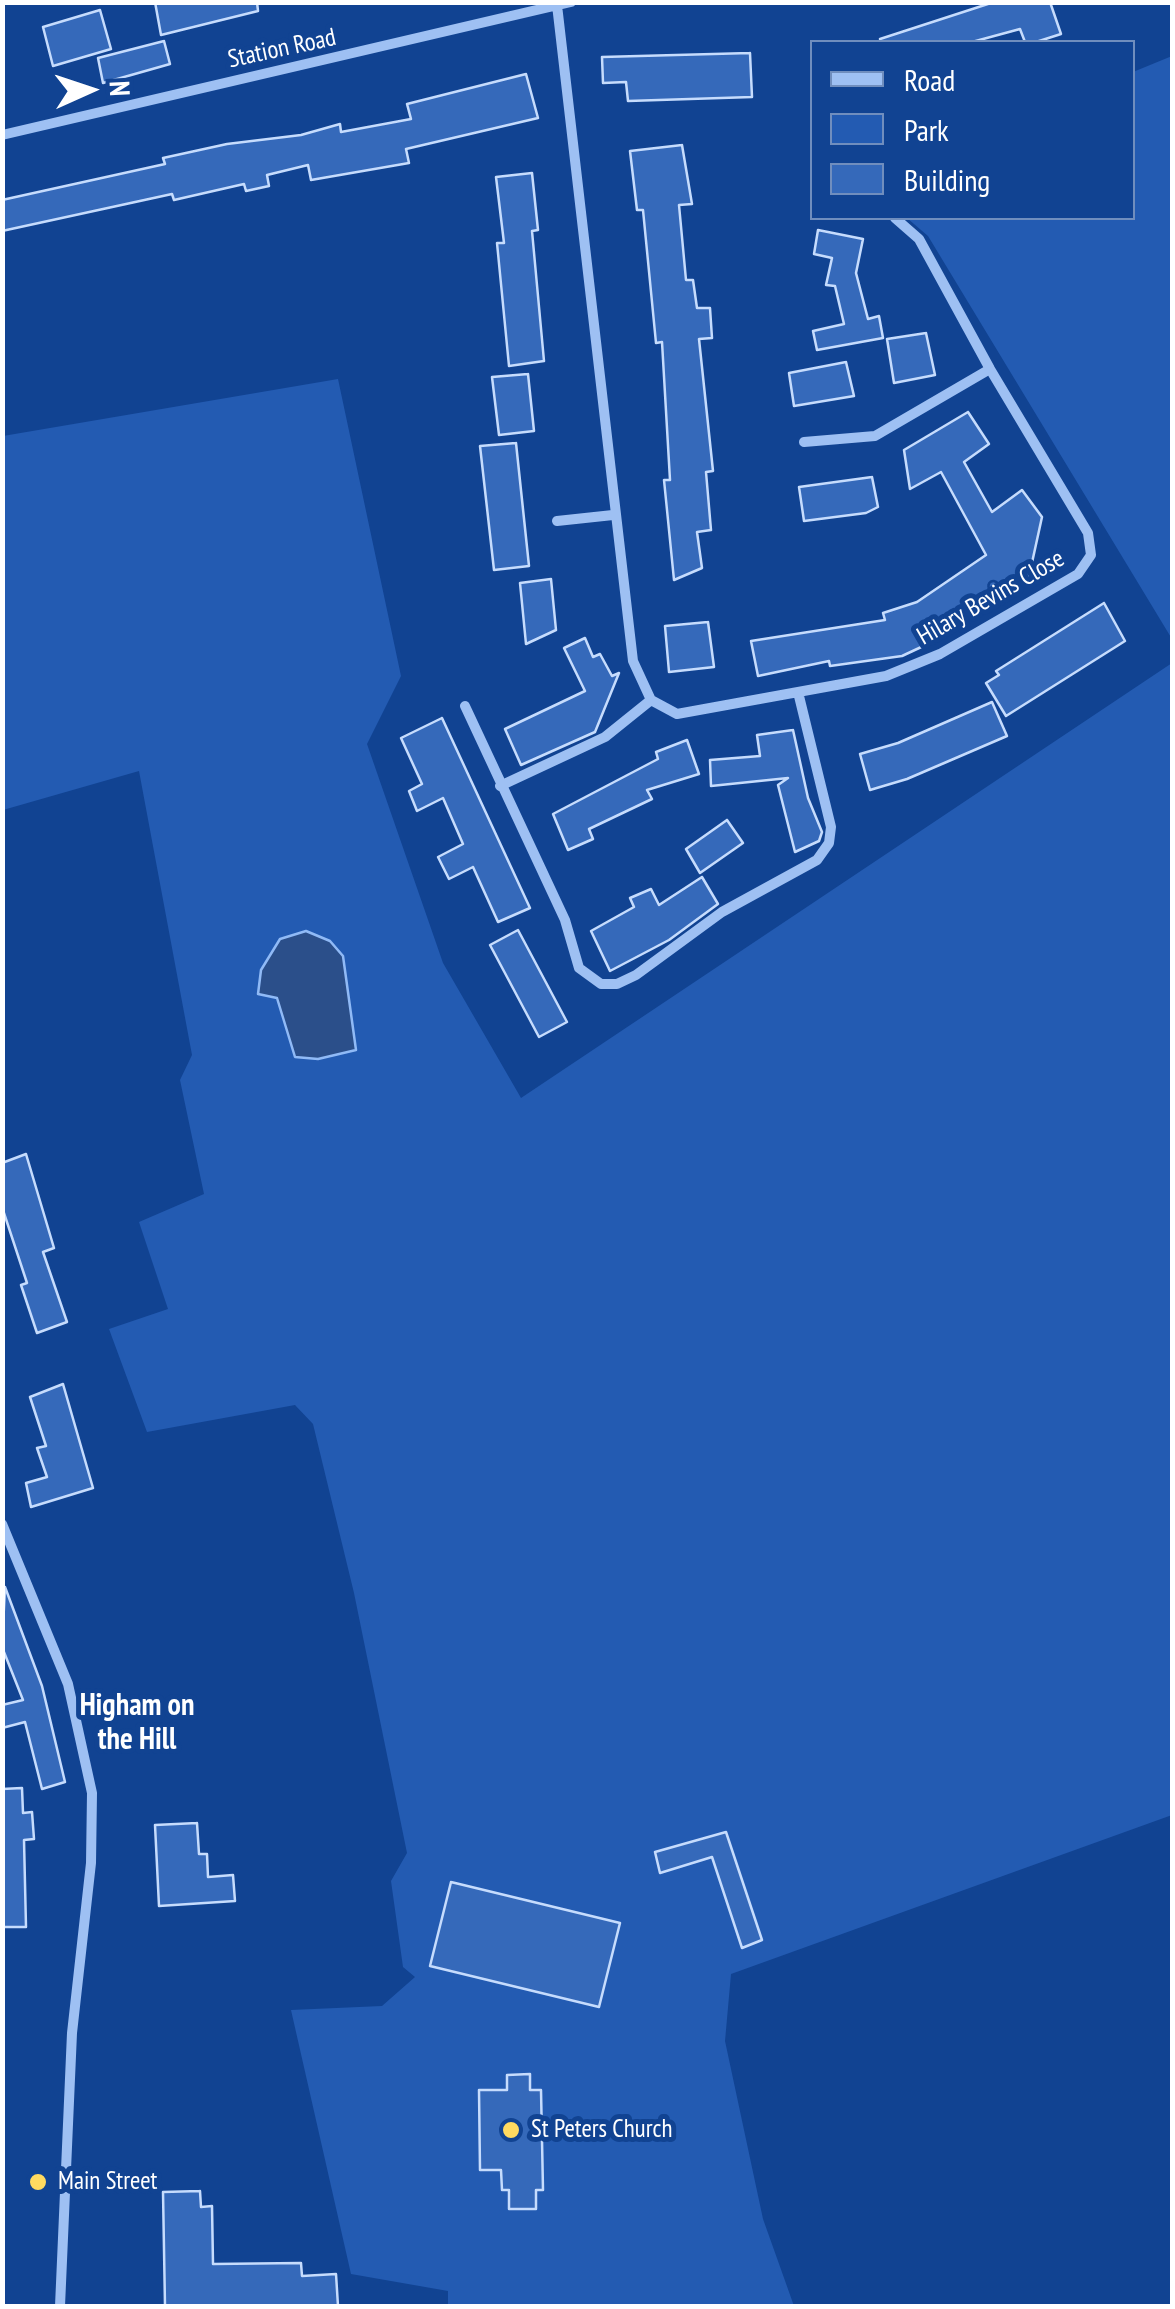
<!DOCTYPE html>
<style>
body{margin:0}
#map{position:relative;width:1175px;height:2309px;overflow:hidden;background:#114392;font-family:"PT Sans Narrow",sans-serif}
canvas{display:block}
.frame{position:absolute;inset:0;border:5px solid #fff;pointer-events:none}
.legend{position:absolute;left:810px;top:40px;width:325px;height:180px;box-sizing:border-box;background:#114392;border:2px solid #708ebe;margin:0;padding:12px 18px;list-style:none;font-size:30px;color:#fff}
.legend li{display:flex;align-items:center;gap:20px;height:50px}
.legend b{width:50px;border:2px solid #708ebe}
.north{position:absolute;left:40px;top:40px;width:100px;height:100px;-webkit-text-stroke:8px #114392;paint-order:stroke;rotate:87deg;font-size:28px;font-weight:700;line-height:40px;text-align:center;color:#fff}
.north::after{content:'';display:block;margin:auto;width:35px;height:45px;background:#fff;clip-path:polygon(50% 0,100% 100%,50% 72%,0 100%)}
</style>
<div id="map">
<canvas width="1175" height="2309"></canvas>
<div class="frame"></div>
<ul class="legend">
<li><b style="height:12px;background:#9ec0f3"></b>Road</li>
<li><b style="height:28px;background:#235bb2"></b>Park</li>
<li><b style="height:28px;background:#3569ba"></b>Building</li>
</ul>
<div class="north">N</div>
</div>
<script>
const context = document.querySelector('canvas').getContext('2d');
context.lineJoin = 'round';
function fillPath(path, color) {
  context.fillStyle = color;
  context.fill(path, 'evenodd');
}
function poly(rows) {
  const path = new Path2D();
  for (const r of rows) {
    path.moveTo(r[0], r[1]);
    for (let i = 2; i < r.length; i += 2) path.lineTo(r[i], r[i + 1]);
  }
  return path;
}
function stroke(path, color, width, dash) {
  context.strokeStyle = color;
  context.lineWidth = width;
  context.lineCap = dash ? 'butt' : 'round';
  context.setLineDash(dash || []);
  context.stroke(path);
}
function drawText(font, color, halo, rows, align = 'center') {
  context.font = font + ' "PT Sans Narrow",sans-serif';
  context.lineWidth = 10;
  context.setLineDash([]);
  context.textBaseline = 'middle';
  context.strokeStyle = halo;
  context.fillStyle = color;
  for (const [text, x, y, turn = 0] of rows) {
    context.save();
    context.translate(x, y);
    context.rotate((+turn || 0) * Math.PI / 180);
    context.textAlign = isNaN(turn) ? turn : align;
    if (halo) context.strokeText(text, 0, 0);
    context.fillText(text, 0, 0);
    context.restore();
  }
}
fillPath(poly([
 [1172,56,1172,639,928,236,907,218,1132,218,1133,72],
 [338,379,401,676,367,744,443,963,521,1098,1172,663,1172,1815,731,1974,725,2041,763,2219,794,2306,448,2306,448,2291,351,2274,291,2010,382,2006,415,1977,403,1967,391,1881,407,1853,354,1593,313,1424,295,1405,147,1432,109,1329,168,1309,139,1222,204,1194,180,1080,192,1055,139,771,3,810,3,436]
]), '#235bb2');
const water = poly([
 [306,931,330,941,343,956,356,1050,318,1059,295,1057,277,998,258,994,261,970,280,939,306,931]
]);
fillPath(water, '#2b4f8a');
stroke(water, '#90baf6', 2.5);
const building = poly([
 [155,2,257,2,258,11,161,35,155,2],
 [994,2,1050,2,1061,34,1036,42,1025,42,1020,29,972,42,881,42,880,39,994,2],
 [100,10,111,49,53,66,43,27,100,10],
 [164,41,170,64,103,83,98,58,164,41],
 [750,53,752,97,628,101,626,82,603,83,602,57,750,53],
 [526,74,538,118,406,149,409,163,311,180,308,165,267,175,269,186,246,191,244,184,174,200,172,194,2,231,2,200,165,164,163,158,227,144,301,135,340,124,341,132,411,119,407,104,526,74],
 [682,145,692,204,679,205,686,280,693,280,697,308,710,308,712,338,699,339,713,471,706,472,711,530,697,532,702,568,674,580,664,480,670,480,662,342,656,343,643,210,637,210,630,151,682,145],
 [532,173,538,230,532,231,544,361,509,366,497,243,504,243,496,177,532,173],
 [818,230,863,239,856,273,868,319,879,316,883,338,817,350,813,331,844,324,835,286,826,285,832,258,814,254,818,230],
 [926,333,935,375,894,383,887,339,926,333],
 [846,362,854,396,794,406,789,373,846,362],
 [528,374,534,431,499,435,492,377,528,374],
 [968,412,989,444,964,462,992,512,1022,490,1042,517,1028,581,930,637,932,642,902,656,830,666,829,661,758,676,751,641,885,620,883,613,917,602,986,555,941,472,910,489,904,450,968,412],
 [516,443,529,566,494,570,480,446,516,443],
 [872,477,878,507,866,513,804,521,799,487,872,477],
 [551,579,556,630,526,644,520,583,551,579],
 [1104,603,1125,641,1006,716,986,683,999,675,996,671,1104,603],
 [708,622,714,667,669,672,665,626,708,622],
 [585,638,593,657,600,654,612,676,619,673,595,732,521,765,505,729,585,691,564,648,585,638],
 [992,702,1007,736,907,779,870,790,860,754,898,743,992,702],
 [442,718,530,908,498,922,473,867,449,879,438,857,463,844,443,798,417,811,409,791,422,784,401,738,442,718],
 [793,730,808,798,822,832,819,841,795,852,778,785,788,778,711,786,710,760,760,756,757,735,793,730],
 [687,740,699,774,647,790,652,799,589,829,593,839,568,850,553,814,658,759,656,752,687,740],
 [727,820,743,843,700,873,686,849,727,820],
 [702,877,718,904,669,940,610,971,591,931,634,907,630,898,651,889,659,905,702,877],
 [518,930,567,1022,539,1037,490,945,518,930],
 [26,1154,54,1248,43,1252,67,1322,37,1333,21,1285,27,1283,2,1207,2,1163,26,1154],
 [63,1384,93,1488,31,1507,26,1483,47,1477,37,1448,46,1446,30,1397,63,1384],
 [5,1587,42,1686,65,1782,42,1789,25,1722,2,1728,2,1705,23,1700,2,1647,5,1587],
 [22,1788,23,1813,32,1812,34,1839,24,1840,26,1927,2,1927,2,1789,22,1788],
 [197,1823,199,1854,207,1854,208,1877,233,1875,235,1901,159,1906,155,1825,197,1823],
 [726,1832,762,1940,742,1948,712,1857,660,1873,655,1852,726,1832],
 [451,1882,620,1923,599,2007,430,1966,451,1882],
 [530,2074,530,2090,541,2090,543,2190,536,2190,536,2209,509,2209,509,2190,502,2190,501,2170,480,2170,479,2090,507,2090,507,2075,530,2074],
 [200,2191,201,2207,212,2206,213,2264,301,2263,302,2276,336,2274,338,2306,165,2306,163,2192,200,2191]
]);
fillPath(building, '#3569ba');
stroke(building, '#c6dcfd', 2.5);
stroke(poly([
 [557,5,633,661,651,700,677,714,886,676,940,654,1078,574,1091,555,1088,533,990,369,919,239,895,218],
 [2,135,571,2],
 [804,442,875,436,990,369],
 [557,521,613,515],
 [465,706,565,920,579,968,601,984,617,984,636,975,722,912,817,860,829,843,831,827,798,692],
 [500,786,605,737,651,700],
 [2,1524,68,1684,92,1793,91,1863,72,2033,60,2306]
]), '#9ec0f3', 10);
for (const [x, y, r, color] of [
 [511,2130,10,"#ffda60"],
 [38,2182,10,"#ffda60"]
]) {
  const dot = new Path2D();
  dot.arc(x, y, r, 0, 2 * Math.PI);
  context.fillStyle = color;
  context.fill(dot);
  stroke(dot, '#114392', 4);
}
drawText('25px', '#fff', '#114392', [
 ["Station Road",282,49,-12],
 ["Hilary Bevins Close",991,598,-30]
]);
drawText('25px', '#fff', '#114392', [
 ["St Peters Church",531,2130],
 ["Main Street",58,2182]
], 'left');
drawText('bold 30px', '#fff', '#114392', [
 ["Higham on",137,1706],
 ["the Hill",137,1740]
]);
</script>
